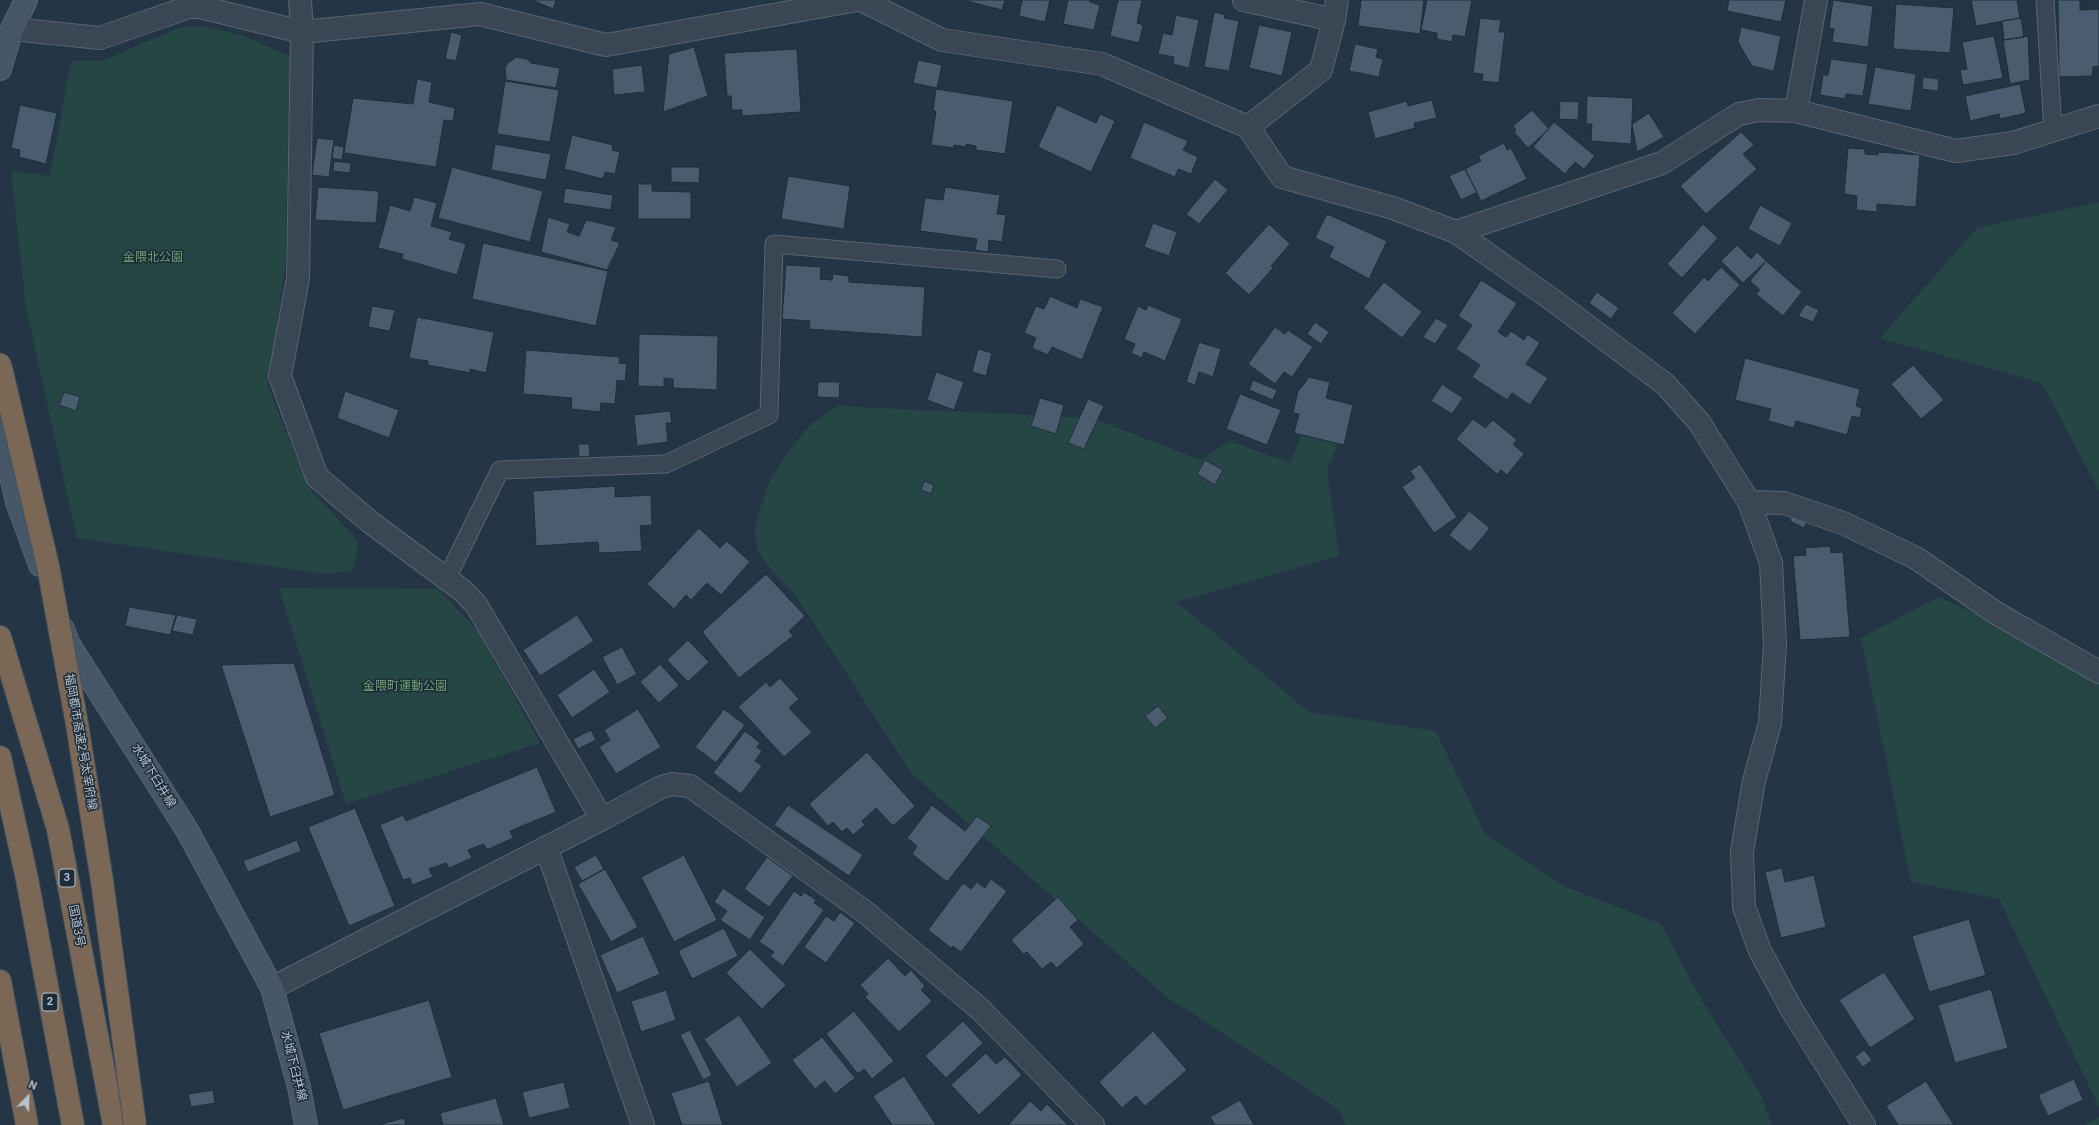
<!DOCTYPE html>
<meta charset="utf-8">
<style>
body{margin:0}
#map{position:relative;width:2099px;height:1125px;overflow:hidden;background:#243645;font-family:Roboto,sans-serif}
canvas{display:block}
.north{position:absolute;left:8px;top:1077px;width:40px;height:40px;-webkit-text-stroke:3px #1d2c39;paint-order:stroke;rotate:23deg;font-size:11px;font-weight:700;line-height:16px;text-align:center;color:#b6c2ce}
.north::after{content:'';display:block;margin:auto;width:14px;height:18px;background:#b6c2ce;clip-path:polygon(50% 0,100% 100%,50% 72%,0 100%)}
</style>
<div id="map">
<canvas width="2099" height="1125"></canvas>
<div class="north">N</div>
</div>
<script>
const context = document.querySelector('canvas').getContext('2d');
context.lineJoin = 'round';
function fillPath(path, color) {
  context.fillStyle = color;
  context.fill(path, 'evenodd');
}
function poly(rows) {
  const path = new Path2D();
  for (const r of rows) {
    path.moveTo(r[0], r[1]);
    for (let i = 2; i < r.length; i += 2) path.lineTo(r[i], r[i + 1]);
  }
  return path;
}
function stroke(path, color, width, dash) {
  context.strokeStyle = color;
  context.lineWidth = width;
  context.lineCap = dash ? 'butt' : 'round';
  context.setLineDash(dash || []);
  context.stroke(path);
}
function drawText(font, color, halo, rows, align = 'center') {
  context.font = font + ' Roboto,"Noto Sans JP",sans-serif';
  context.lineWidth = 3;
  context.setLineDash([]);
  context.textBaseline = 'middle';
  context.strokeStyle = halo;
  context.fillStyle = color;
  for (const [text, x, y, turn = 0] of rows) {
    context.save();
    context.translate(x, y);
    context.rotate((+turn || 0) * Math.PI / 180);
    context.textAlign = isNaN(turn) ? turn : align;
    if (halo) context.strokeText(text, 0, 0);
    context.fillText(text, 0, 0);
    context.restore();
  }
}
fillPath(poly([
 [205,26,243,36,290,56,285,268,268,386,308,487,358,541,353,571,324,574,77,538,26,307,11,171,50,176,71,61,102,61,181,27],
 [2099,202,2099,491,2042,383,1880,338,1977,228],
 [1317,398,1343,431,1327,471,1339,556,1177,602,1309,712,1436,731,1485,834,1564,886,1661,924,1701,999,1760,1093,1772,1125,1346,1125,1338,1109,1167,997,912,774,794,593,771,570,758,551,755,538,756,520,770,481,784,458,810,425,838,406,1092,418,1201,460,1230,441,1290,463],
 [279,588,438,589,478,631,540,743,346,804],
 [1938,597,2099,668,2099,1107,1999,899,1911,882,1861,638],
 [2099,1117,2099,1125,2084,1125]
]), '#264545');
const building = poly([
 [532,0,556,0,553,9,532,0],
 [963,0,1005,0,1002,10,963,0],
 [1022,0,1050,0,1045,22,1019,16,1022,0],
 [1068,0,1090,0,1090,2,1100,5,1094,30,1063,24,1068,0],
 [1118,0,1142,0,1137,23,1143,25,1139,43,1110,36,1118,0],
 [1361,0,1424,0,1420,34,1358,26,1361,0],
 [1427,0,1472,0,1465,37,1453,35,1452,42,1437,39,1437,33,1421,30,1427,0],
 [1729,0,1786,0,1781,22,1727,11,1729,0],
 [1833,0,1873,6,1868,47,1832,42,1834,29,1829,28,1833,0],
 [1971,0,2017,0,2020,18,1976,26,1971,0],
 [2058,0,2080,0,2080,10,2099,9,2099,66,2093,67,2092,76,2059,77,2058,0],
 [1896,4,1954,8,1950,53,1893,49,1896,4],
 [1214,12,1225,15,1224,18,1239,21,1229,71,1204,67,1214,12],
 [1176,15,1199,20,1189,68,1173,64,1174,57,1158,54,1163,33,1172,35,1176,15],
 [1480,18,1501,20,1499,32,1505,32,1499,83,1482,81,1483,74,1473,73,1480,18],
 [2021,18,2024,37,2004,40,2002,21,2021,18],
 [1259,25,1292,32,1282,76,1249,68,1259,25],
 [1741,27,1781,36,1774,71,1752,66,1738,42,1741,27],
 [451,32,462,35,456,61,445,59,451,32],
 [1994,36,2003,78,1963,85,1960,70,1967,69,1962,42,1994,36],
 [2028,36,2030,80,2010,84,2003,40,2028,36],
 [1355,44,1378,49,1376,57,1383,59,1379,77,1349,71,1355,44],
 [694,47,708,96,663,112,669,54,694,47],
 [797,49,801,112,742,116,742,110,732,110,731,96,727,96,724,53,797,49],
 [516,57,527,59,531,63,560,68,556,88,506,80,505,68,507,64,516,57],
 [1831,59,1868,64,1863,96,1846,94,1845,99,1820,95,1823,75,1828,75,1831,59],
 [918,60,942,65,937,88,913,83,918,60],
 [642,65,645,92,614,95,612,69,642,65],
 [1875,67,1916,74,1911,111,1868,104,1875,67],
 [1923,77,1939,79,1938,91,1922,89,1923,77],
 [417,79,432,82,429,102,455,108,453,121,444,120,436,167,344,153,353,98,413,104,417,79],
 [505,81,559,90,550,142,497,134,505,81],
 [2020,84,2026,113,2000,119,1999,114,1970,121,1965,96,2020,84],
 [936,89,1013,101,1005,154,976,150,976,146,966,144,966,147,954,145,953,148,931,145,936,111,933,111,936,89],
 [1587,96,1633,98,1631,144,1591,141,1592,124,1586,124,1587,96],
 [1432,100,1437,118,1414,123,1415,128,1375,139,1368,112,1407,101,1408,106,1432,100],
 [1560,101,1579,102,1578,120,1559,119,1560,101],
 [20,105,57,113,46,164,19,157,20,150,11,148,20,105],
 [1057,105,1096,123,1100,114,1115,121,1091,172,1038,147,1057,105],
 [1532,110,1549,129,1528,148,1514,132,1516,130,1513,126,1532,110],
 [1649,113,1664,137,1637,152,1632,124,1649,113],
 [1144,122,1188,141,1183,150,1198,157,1191,174,1178,169,1175,177,1130,158,1144,122],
 [1554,122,1595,156,1584,169,1575,162,1565,174,1533,147,1554,122],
 [1741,132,1754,145,1743,154,1757,169,1706,214,1680,186,1741,132],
 [572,135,613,145,612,150,620,152,615,174,605,172,603,179,564,169,572,135],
 [317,138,334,140,329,177,312,175,317,138],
 [1504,143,1507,150,1511,148,1527,179,1481,201,1465,169,1481,161,1478,156,1504,143],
 [495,144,551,154,546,180,491,170,495,144],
 [334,145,344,147,342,160,332,158,334,145],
 [1848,148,1865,149,1865,154,1878,155,1878,152,1920,155,1916,207,1877,204,1877,212,1856,210,1857,196,1844,194,1848,148],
 [334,161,351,163,350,173,333,171,334,161],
 [452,167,543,191,530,242,438,218,452,167],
 [671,167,700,167,699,183,671,182,671,167],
 [1465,169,1477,192,1461,200,1449,176,1465,169],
 [788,176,850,186,844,229,781,219,788,176],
 [1215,179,1228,190,1199,224,1186,214,1215,179],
 [638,184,652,184,652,191,691,192,691,219,638,219,638,184],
 [318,187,379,191,376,223,315,220,318,187],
 [945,187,1000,195,997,214,1006,215,1002,242,989,240,988,252,975,250,977,239,920,231,925,198,943,200,945,187],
 [565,188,613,195,611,210,563,203,565,188],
 [414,197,437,203,431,226,452,232,449,239,466,244,457,275,402,259,403,254,378,248,390,205,410,211,414,197],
 [1760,205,1792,223,1780,246,1748,229,1760,205],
 [1327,214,1387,241,1369,279,1329,257,1334,247,1315,238,1327,214],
 [548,217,570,224,567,232,579,236,586,220,616,227,611,240,620,243,607,270,541,252,548,217],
 [1153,223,1177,232,1169,256,1144,247,1153,223],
 [1269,224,1290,244,1271,266,1273,268,1249,295,1225,273,1269,224],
 [1703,224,1718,238,1682,278,1667,264,1703,224],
 [483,243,608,271,596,326,472,299,483,243],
 [1737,245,1751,259,1757,252,1766,261,1743,283,1721,261,1737,245],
 [1766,261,1802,292,1783,316,1756,294,1760,290,1750,281,1766,261],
 [786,265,821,267,820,279,832,280,833,274,849,276,849,282,925,287,922,337,809,329,810,321,782,319,786,265],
 [1721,267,1740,285,1695,334,1672,313,1704,277,1708,281,1721,267],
 [1481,280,1517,303,1498,332,1506,337,1511,331,1524,340,1527,334,1540,343,1526,364,1548,378,1530,405,1512,393,1507,400,1472,377,1480,365,1456,349,1472,325,1458,316,1481,280],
 [1384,282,1422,312,1402,338,1363,308,1384,282],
 [1597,292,1619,308,1611,319,1589,303,1597,292],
 [1050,296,1077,308,1080,299,1103,307,1082,360,1052,347,1048,355,1032,348,1036,338,1024,333,1036,306,1044,309,1050,296],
 [1806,304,1819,310,1813,322,1798,316,1806,304],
 [1148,305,1182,319,1165,361,1144,352,1142,358,1131,353,1135,344,1124,339,1138,306,1146,310,1148,305],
 [372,306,395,310,390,331,368,327,372,306],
 [417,317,494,332,486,373,470,369,470,373,428,365,428,361,409,358,417,317],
 [1436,318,1448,325,1435,344,1423,337,1436,318],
 [1315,322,1329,332,1321,344,1307,334,1315,322],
 [1275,327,1285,334,1288,330,1313,347,1292,377,1284,372,1275,384,1248,364,1275,327],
 [639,334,718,336,717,390,673,388,673,379,664,378,664,387,638,386,639,334],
 [1199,342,1221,349,1213,377,1199,372,1195,385,1186,382,1199,342],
 [978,349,992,353,986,376,972,372,978,349],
 [526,350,620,357,619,363,627,364,625,381,617,380,615,404,601,403,600,412,571,409,572,398,523,394,526,350],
 [1745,358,1860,389,1856,406,1862,408,1860,418,1852,416,1847,435,1796,421,1794,428,1768,421,1771,409,1735,400,1745,358],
 [1913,365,1944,400,1921,419,1891,384,1913,365],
 [936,372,964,382,954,410,927,400,936,372],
 [1308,377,1330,382,1326,398,1353,405,1344,445,1294,433,1299,414,1293,413,1298,391,1306,382,1308,377],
 [1253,380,1277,390,1273,400,1249,390,1253,380],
 [818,382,840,382,839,398,817,397,818,382],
 [1442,384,1463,398,1452,414,1431,401,1442,384],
 [345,391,399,410,389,438,337,418,345,391],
 [64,392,80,397,76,411,59,405,64,392],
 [1240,394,1281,410,1267,445,1226,429,1240,394],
 [1040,398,1064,405,1056,434,1031,426,1040,398],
 [1088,399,1104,406,1084,449,1068,443,1088,399],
 [670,411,672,423,666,423,668,442,637,446,634,415,670,411],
 [1473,419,1485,428,1493,420,1517,440,1513,444,1524,454,1507,475,1501,470,1497,474,1456,439,1473,419],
 [578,444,589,444,590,456,579,457,578,444],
 [1205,460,1223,470,1215,485,1197,474,1205,460],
 [1420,464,1457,517,1434,533,1402,487,1415,478,1410,471,1420,464],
 [924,481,934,485,931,494,921,490,924,481],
 [615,486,615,497,651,495,652,525,640,526,642,551,599,553,598,542,536,546,533,491,615,486],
 [1469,511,1490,528,1470,552,1449,535,1469,511],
 [1792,515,1807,521,1804,528,1790,521,1792,515],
 [699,528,720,548,727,541,750,562,721,595,707,583,691,600,686,595,674,609,647,584,699,528],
 [1830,546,1831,553,1843,552,1850,637,1800,640,1793,556,1806,555,1805,548,1830,546],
 [766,574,805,616,789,631,793,636,739,678,702,632,766,574],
 [129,607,176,615,170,635,125,626,129,607],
 [177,615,197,619,193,635,172,631,177,615],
 [577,615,594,641,540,676,523,650,577,615],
 [688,640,709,662,688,682,667,660,688,640],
 [622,647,637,674,617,685,602,657,622,647],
 [294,663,335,795,270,817,221,665,294,663],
 [660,664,679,685,659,703,640,682,660,664],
 [594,669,610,692,572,718,557,695,594,669],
 [780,678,799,699,789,708,812,732,784,757,738,707,766,682,770,687,780,678],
 [1158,706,1168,718,1155,728,1145,716,1158,706],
 [638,709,661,747,616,774,599,747,610,740,604,730,638,709],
 [724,709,745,725,716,763,695,747,724,709],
 [591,730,596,740,578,749,573,739,591,730],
 [745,731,760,743,757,747,762,751,755,761,762,766,741,794,713,773,745,731],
 [867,752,915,806,893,826,876,808,862,821,865,825,853,835,847,828,842,832,833,822,828,826,809,804,867,752],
 [537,767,556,812,510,831,513,838,487,850,484,844,468,850,472,858,449,868,446,863,429,869,433,877,412,885,410,878,403,880,380,825,403,815,406,821,537,767],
 [788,805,863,855,849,876,774,825,788,805],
 [932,805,965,831,977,816,991,826,947,882,912,854,917,846,907,838,932,805],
 [355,808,395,906,349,926,308,827,355,808],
 [297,840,301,851,248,872,243,861,297,840],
 [596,855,604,869,582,881,574,867,596,855],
 [684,855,717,920,674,942,641,877,684,855],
 [767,857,793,876,769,907,744,889,767,857],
 [1782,868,1785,882,1814,875,1826,927,1781,938,1765,872,1782,868],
 [605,869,638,927,611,942,578,884,605,869],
 [991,879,1007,891,961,952,953,946,951,948,928,930,963,883,971,889,977,882,985,888,991,879],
 [723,888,765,917,750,940,720,920,727,911,714,902,723,888],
 [794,891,801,896,804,892,816,900,814,903,824,910,783,966,770,956,774,952,759,942,794,891],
 [1058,897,1078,920,1070,927,1084,944,1057,968,1051,962,1042,969,1027,952,1023,954,1011,940,1058,897],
 [840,912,855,923,826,963,804,947,826,916,834,921,840,912],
 [1969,919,1986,975,1929,992,1912,936,1969,919],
 [724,928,738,956,692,979,678,951,724,928],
 [643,936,660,974,617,993,600,955,643,936],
 [750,949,786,985,762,1009,726,973,750,949],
 [888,958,905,976,911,970,925,986,921,990,932,1001,899,1032,865,997,868,994,860,985,888,958],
 [1884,972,1915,1019,1870,1048,1839,1000,1884,972],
 [1991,989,2008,1048,1955,1063,1938,1005,1991,989],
 [666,990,676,1020,641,1032,631,1001,666,990],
 [429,1000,452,1077,343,1110,319,1033,429,1000],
 [854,1011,894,1061,872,1079,864,1069,858,1074,826,1034,854,1011],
 [739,1015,772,1063,737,1087,704,1039,739,1015],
 [963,1021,983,1043,946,1078,925,1056,963,1021],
 [690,1030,712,1075,703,1080,680,1035,690,1030],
 [1153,1031,1187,1070,1145,1106,1136,1096,1122,1108,1099,1082,1153,1031],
 [822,1037,855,1078,835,1094,825,1081,815,1089,792,1060,822,1037],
 [1864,1050,1872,1060,1863,1067,1855,1057,1864,1050],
 [986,1053,996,1064,1005,1057,1022,1075,979,1115,951,1085,986,1053],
 [904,1076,936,1125,892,1125,873,1096,904,1076],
 [2074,1079,2083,1100,2048,1116,2038,1095,2074,1079],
 [709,1081,723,1125,682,1125,671,1093,709,1081],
 [1926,1081,1954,1125,1898,1125,1886,1106,1926,1081],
 [564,1082,570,1108,529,1118,522,1092,564,1082],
 [213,1090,215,1103,191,1107,188,1094,213,1090],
 [496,1098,504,1125,443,1125,440,1113,496,1098],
 [1240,1100,1254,1125,1215,1125,1210,1117,1240,1100],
 [1030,1101,1041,1111,1047,1104,1068,1125,1008,1125,1030,1101],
 [404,1118,406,1125,378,1125,404,1118]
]);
fillPath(building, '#4a5d6e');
stroke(building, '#1f2e3b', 1);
const lane = poly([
 [2045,0,2053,131],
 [447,578,500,470,666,464,769,415,774,244,1057,269]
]);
const street = poly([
 [300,0,302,32,298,278,280,376,317,477,370,522,463,591,477,606,602,819],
 [861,0,942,40,1102,64,1248,127,1282,177,1393,208,1456,232,1554,301,1665,384,1699,422,1749,502,1771,563,1775,644,1770,723,1754,781,1742,851,1744,907,1760,951,1792,1010,1864,1125],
 [1244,0,1334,20],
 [12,29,100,38,189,7,200,7,302,32,480,14,606,45,857,0],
 [1796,111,1816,0],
 [1248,127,1321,70,1334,20,1337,0],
 [1456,232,1662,163,1739,114,1759,110,1796,111,1956,151,2013,143,2099,116],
 [1749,502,1784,503,1843,523,1916,558,1996,613,2099,672],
 [546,847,643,1125],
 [272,988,602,819,661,787,672,784,690,786,865,912,981,1010,1093,1125]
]);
const secondary = poly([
 [0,69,12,29,26,0],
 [0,428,17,502,40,565],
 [63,629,68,643,187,830,272,988,299,1087,306,1125]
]);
const highway = poly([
 [0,637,58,829,114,1125],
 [0,757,27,879,73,1125],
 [0,981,27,1125]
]);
stroke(lane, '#576571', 19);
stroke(street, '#576571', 24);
stroke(secondary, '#576571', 24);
stroke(highway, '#43525e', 24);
stroke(lane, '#394754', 17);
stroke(street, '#394754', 22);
stroke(secondary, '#465767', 22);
stroke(highway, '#7b6755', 22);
const highwayBridge = poly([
 [0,364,48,566,77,724,102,881,135,1125]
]);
stroke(highwayBridge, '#43525e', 24, []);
stroke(highwayBridge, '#7b6755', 22);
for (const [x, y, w] of [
 [67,878,16],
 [50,1002,16]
]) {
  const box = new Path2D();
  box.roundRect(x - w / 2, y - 9, w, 18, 3);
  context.fillStyle = '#1d2c39';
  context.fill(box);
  stroke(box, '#b6c2ce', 1);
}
drawText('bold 11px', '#b6c2ce', null, [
 ["3",67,878],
 ["2",50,1002]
]);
drawText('12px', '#6ba170', '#1d2c39', [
 ["金隈北公園",153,258],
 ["金隈町運動公園",405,687]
]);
drawText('12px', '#b6c2ce', '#1d2c39', [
 ["福岡都市高速2号太宰府線",80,742,80],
 ["水城下臼井線",153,776,58],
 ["国道3号",76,926,79],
 ["水城下臼井線",293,1066,76]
]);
</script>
